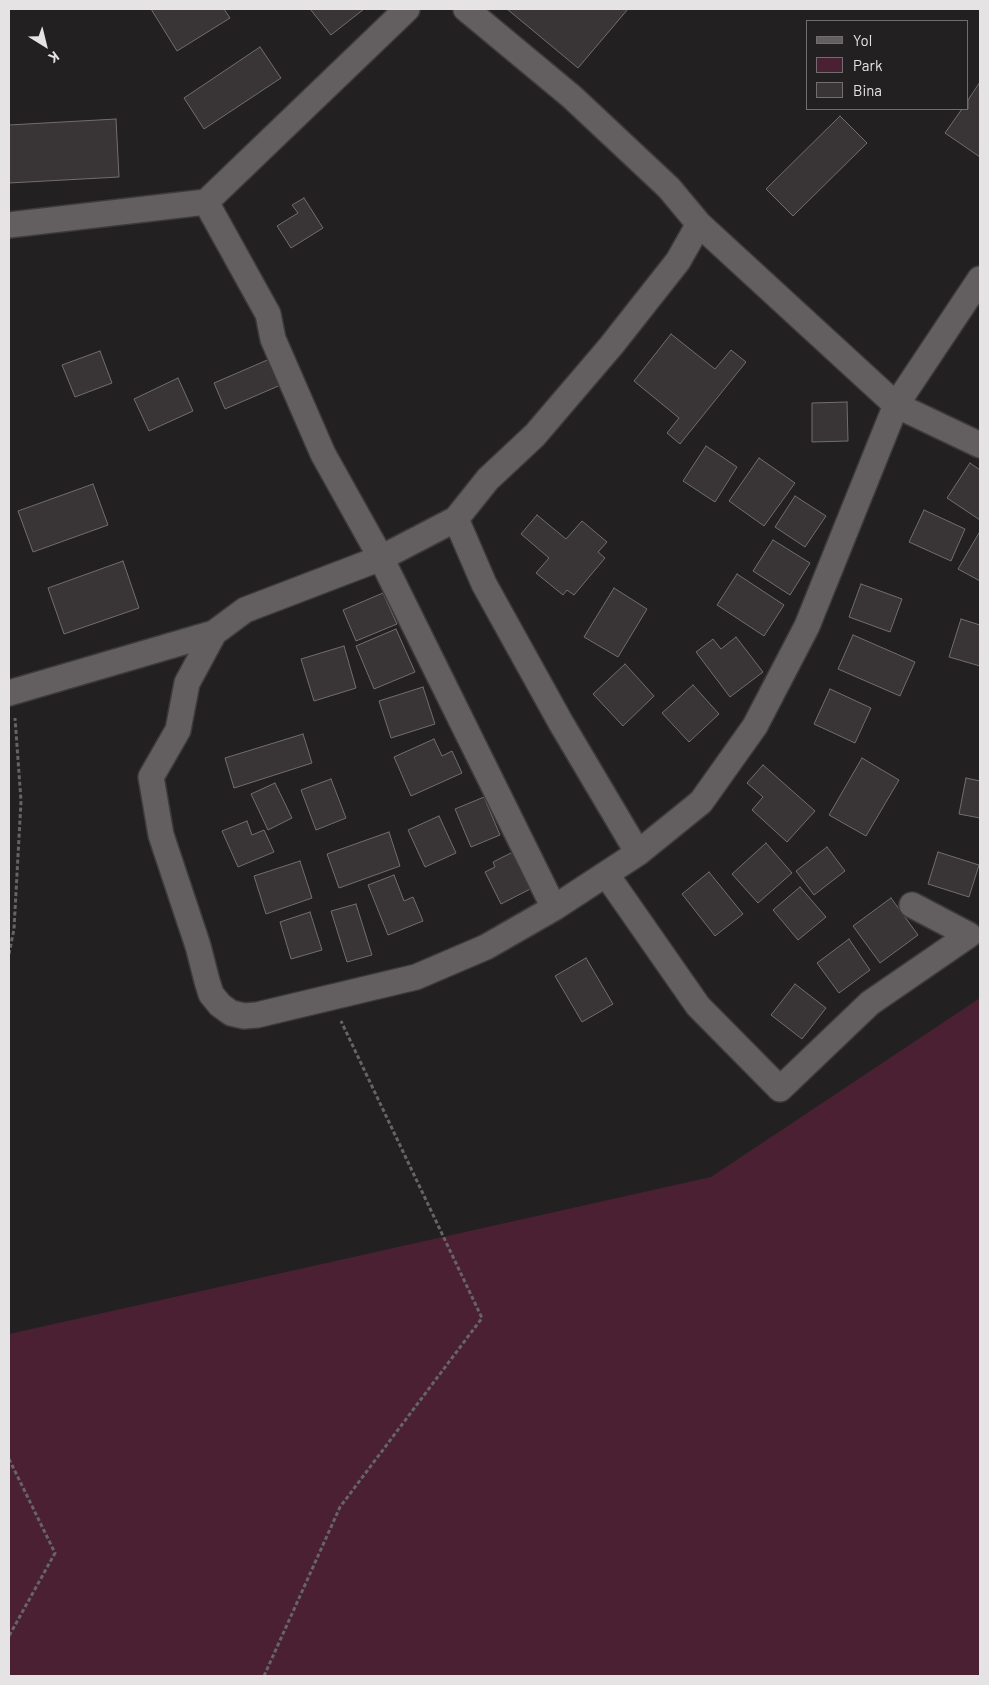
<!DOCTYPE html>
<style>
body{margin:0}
#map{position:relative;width:989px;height:1685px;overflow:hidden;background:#232021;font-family:Barlow,sans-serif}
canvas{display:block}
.frame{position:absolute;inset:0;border:10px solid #e5e3e4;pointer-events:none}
.legend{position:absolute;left:806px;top:20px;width:162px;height:90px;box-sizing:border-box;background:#232021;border:1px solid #716e6f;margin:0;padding:6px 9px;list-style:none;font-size:15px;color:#e5e3e4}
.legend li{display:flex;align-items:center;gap:10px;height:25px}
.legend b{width:25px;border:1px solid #716e6f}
.north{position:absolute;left:20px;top:20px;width:50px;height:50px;-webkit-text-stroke:4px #232021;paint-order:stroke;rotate:144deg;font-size:14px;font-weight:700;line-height:20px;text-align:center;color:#e5e3e4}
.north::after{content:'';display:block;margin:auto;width:18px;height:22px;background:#e5e3e4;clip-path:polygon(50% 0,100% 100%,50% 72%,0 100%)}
</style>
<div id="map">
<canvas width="989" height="1685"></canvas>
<div class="frame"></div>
<ul class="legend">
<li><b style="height:6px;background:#635f60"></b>Yol</li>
<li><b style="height:14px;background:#4b2032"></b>Park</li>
<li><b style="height:14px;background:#393536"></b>Bina</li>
</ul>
<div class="north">K</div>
</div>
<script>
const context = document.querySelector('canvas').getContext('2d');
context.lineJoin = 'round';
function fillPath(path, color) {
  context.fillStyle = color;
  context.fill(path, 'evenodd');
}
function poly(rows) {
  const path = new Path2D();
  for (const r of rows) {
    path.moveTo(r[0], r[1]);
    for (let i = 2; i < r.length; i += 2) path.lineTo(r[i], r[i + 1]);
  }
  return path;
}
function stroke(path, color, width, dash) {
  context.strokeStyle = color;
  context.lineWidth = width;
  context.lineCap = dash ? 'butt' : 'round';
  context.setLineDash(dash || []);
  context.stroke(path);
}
fillPath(poly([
 [980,998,980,1676,9,1676,9,1334,711,1177]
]), '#4b2032');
const building = poly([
 [151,9,224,9,230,18,177,51,151,9],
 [310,9,364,9,331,35,310,9],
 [507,9,628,9,578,68,507,9],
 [260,47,281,78,204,129,184,98,260,47],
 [980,82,980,157,945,133,962,109,968,109,968,100,980,82],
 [840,116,867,143,793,216,766,189,840,116],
 [116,119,119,177,9,183,9,125,116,119],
 [304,198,323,228,291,248,277,226,298,213,292,205,304,198],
 [671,334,715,369,731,350,746,362,680,444,667,433,679,418,634,381,671,334],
 [100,351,112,383,75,397,62,365,100,351],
 [272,358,283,384,225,409,214,383,272,358],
 [178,378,193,411,149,431,134,399,178,378],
 [847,402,848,441,812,442,812,403,847,402],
 [706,446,737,467,715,502,683,481,706,446],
 [759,458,795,483,764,526,729,501,759,458],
 [970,463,980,470,980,520,947,498,970,463],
 [93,484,108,525,33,552,18,511,93,484],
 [795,496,826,516,805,547,775,527,795,496],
 [924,510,965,529,951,561,909,542,924,510],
 [537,515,566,539,582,521,607,542,598,552,605,558,574,595,567,590,563,595,536,573,549,558,521,534,537,515],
 [979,533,980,533,980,581,958,569,979,533],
 [773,540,810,563,790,595,753,571,773,540],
 [123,561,139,608,64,634,48,588,123,561],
 [737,574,784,605,764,636,717,605,737,574],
 [861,584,902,599,890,632,849,617,861,584],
 [614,588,647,609,618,657,584,637,614,588],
 [383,593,397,624,356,641,343,610,383,593],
 [961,619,980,625,980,666,949,657,961,619],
 [396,629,415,672,374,689,356,646,396,629],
 [853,635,915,662,900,696,838,669,853,635],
 [736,637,763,672,730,697,696,652,713,639,721,649,736,637],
 [344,646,356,688,314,701,301,659,344,646],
 [625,664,654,696,623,726,593,694,625,664],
 [693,685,719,714,689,742,662,713,693,685],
 [423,687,435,724,391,738,379,701,423,687],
 [830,689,871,708,855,743,814,724,830,689],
 [303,734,312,763,234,788,225,758,303,734],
 [434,739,442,756,452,751,462,773,411,796,394,757,434,739],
 [862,758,899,780,866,836,829,815,862,758],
 [763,765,815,811,787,842,752,810,763,797,747,783,763,765],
 [966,778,980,781,980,818,959,814,966,778],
 [331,779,346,818,316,830,301,790,331,779],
 [275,783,292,818,268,830,251,794,275,783],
 [484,797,500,835,471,847,455,809,484,797],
 [439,816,456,853,425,867,408,830,439,816],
 [247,821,252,835,264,830,274,852,238,867,222,831,247,821],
 [389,832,400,866,339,888,327,854,389,832],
 [766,843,792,873,758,903,732,874,766,843],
 [827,847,845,871,814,895,796,871,827,847],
 [517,850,536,886,501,904,485,872,495,867,493,862,517,850],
 [938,852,979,865,969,897,928,884,938,852],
 [300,861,312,898,266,914,254,876,300,861],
 [709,872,743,914,715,936,682,894,709,872],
 [394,875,404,901,413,897,423,921,388,935,368,885,394,875],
 [800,887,826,917,798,940,773,910,800,887],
 [891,898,918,935,880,963,853,926,891,898],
 [356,904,372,955,347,962,331,911,356,904],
 [310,912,322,950,291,959,280,922,310,912],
 [849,939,870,970,839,993,817,963,849,939],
 [586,958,613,1004,582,1022,555,976,586,958],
 [795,984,826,1008,802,1039,771,1015,795,984]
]);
fillPath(building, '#393536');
stroke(building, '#726e70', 1);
const street = poly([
 [466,9,572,97,669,188,699,224,896,405,980,445],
 [206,202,268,314,273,339,323,454,381,558,554,908],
 [699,224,678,261,611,346,535,435,488,479,456,519,381,558,245,610,214,633,187,683,178,730,151,777,161,835,198,946,207,981,211,994,220,1005,231,1013,244,1016,257,1015,416,977,486,947,554,908,638,853,701,802,755,726,807,626,896,405,980,279],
 [9,225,206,202,407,9],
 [456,519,484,584,561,723,638,853],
 [9,693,214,633],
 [606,874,698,1006,780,1089,870,1003,969,935,912,905]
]);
stroke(street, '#3c3a3b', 28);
stroke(poly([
 [9,954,14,929,21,801,15,718],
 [9,1459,55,1553,9,1636],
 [264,1676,340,1507,482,1318,341,1021]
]), '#666465', 3, [4, 2.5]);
stroke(street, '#635f60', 25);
</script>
